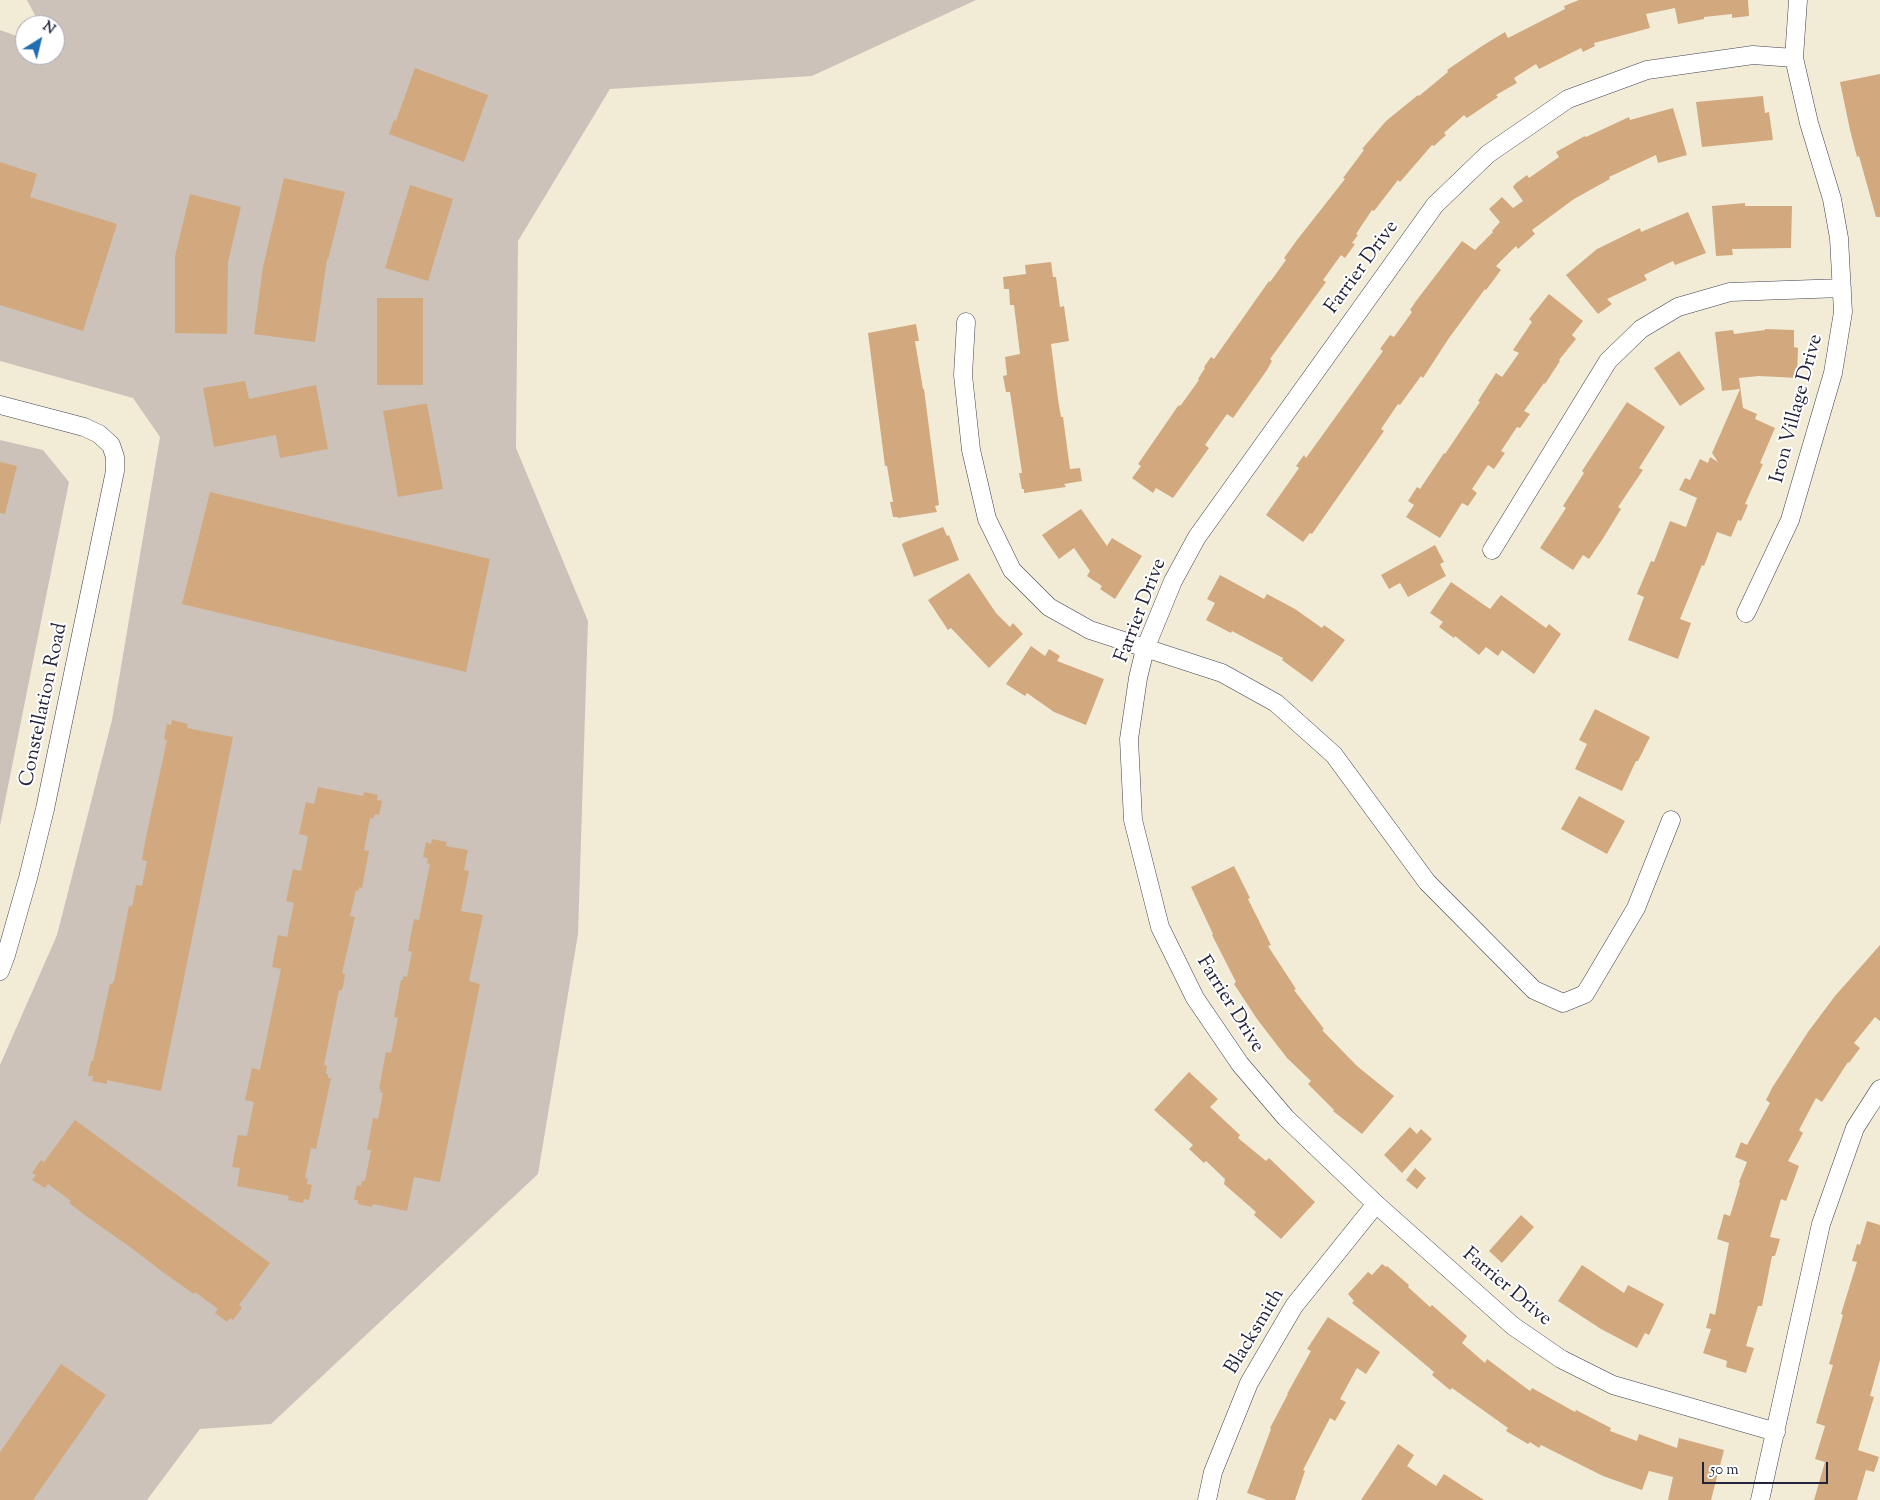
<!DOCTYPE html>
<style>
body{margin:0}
#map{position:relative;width:1880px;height:1500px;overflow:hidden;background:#f2ecd7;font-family:"Sorts Mill Goudy",serif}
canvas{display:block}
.north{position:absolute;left:15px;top:15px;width:50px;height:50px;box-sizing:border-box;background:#fff;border:1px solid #a7a7b1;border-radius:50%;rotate:36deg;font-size:14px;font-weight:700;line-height:20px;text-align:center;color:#22223b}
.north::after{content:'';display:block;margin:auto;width:18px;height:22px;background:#1f6fb2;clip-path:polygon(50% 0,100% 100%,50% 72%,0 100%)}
.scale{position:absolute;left:1702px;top:1462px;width:126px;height:22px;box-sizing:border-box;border:2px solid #22223b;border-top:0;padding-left:6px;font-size:15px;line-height:18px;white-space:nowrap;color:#22223b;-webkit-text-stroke:4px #fff;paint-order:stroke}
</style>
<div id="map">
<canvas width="1880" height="1500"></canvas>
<div class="north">N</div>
<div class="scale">50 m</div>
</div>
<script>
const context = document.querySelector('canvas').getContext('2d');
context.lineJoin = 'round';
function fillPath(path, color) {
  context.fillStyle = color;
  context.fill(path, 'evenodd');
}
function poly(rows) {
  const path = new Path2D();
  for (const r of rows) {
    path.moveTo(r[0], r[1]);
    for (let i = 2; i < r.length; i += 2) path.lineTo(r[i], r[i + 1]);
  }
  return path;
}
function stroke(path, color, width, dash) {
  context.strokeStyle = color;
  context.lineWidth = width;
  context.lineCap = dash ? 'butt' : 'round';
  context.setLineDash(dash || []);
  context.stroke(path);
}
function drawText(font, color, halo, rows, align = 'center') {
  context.font = font + ' "Sorts Mill Goudy",serif';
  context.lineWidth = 4;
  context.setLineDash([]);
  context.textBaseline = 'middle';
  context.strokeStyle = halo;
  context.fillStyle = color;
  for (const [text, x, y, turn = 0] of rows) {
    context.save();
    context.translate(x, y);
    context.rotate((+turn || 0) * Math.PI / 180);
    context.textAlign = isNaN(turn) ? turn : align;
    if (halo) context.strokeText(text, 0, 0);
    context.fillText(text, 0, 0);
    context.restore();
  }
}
fillPath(poly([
 [27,0,976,0,812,76,610,89,518,241,516,448,588,621,578,934,538,1174,271,1424,200,1429,147,1500,0,1500,0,1065,57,935,112,720,160,437,133,398,0,361,0,30,25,39,25,55,55,55,55,25,40,25],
 [0,440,43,450,69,482,0,826]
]), '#ccc2b9');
fillPath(poly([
 [1579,0,1748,0,1749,16,1732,18,1732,14,1704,17,1704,19,1678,24,1675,8,1646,14,1650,28,1594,43,1595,46,1583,52,1581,48,1539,69,1536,64,1514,78,1517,83,1496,95,1498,97,1467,118,1464,115,1444,133,1446,135,1434,146,1432,145,1400,182,1398,180,1374,211,1372,210,1356,234,1358,235,1352,243,1355,244,1345,258,1341,255,1323,280,1326,282,1270,359,1272,361,1267,370,1233,418,1227,414,1205,445,1209,448,1173,498,1156,488,1153,493,1132,478,1141,466,1138,464,1178,406,1181,405,1199,380,1198,379,1205,368,1204,367,1211,357,1214,359,1269,281,1270,282,1286,260,1284,258,1297,240,1345,179,1343,178,1364,150,1362,149,1386,121,1418,95,1419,96,1448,72,1447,70,1482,46,1505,32,1508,38,1565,9,1564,6],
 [415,68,488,95,464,162,389,134,394,120,396,121],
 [1880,74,1880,217,1876,217,1859,156,1857,157,1850,130,1840,82],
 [1763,96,1765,113,1769,112,1773,140,1702,147,1696,102],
 [1673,108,1687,155,1658,163,1656,155,1609,177,1610,179,1574,199,1532,230,1535,234,1518,249,1516,246,1496,266,1501,270,1486,290,1485,289,1449,338,1423,378,1421,376,1400,405,1398,404,1381,429,1384,431,1312,534,1310,533,1303,542,1266,515,1299,468,1296,466,1304,455,1306,458,1383,351,1380,349,1390,335,1394,337,1412,312,1410,310,1416,301,1462,241,1475,250,1493,232,1492,231,1500,222,1489,209,1502,197,1513,208,1523,201,1513,187,1515,184,1527,175,1529,178,1559,157,1556,152,1585,136,1586,137,1629,117,1630,120],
 [0,162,37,174,30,197,117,224,83,331,0,305],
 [284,178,345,192,328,260,327,259,315,342,254,334,263,267],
 [410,185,453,199,428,281,385,268],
 [190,194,241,207,228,262,227,334,175,333,175,256],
 [1745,203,1745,206,1792,206,1791,248,1732,249,1733,255,1716,256,1712,206],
 [1688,212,1706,253,1675,265,1673,261,1644,275,1647,280,1607,299,1612,304,1598,314,1566,275,1597,249,1640,228,1641,232],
 [1051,262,1053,277,1056,277,1060,307,1064,306,1069,341,1051,344,1058,399,1061,417,1063,417,1070,469,1080,468,1082,481,1064,484,1066,487,1024,493,1024,489,1022,489,1019,473,1022,473,1010,392,1006,392,1003,376,1007,375,1005,357,1020,354,1014,305,1010,305,1009,289,1004,289,1003,277,1026,274,1025,265],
 [1549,294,1583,321,1572,335,1576,339,1559,360,1560,361,1545,384,1544,383,1524,411,1530,414,1520,428,1517,427,1501,451,1505,453,1494,469,1488,465,1472,489,1477,493,1468,506,1462,503,1440,538,1406,517,1414,505,1408,501,1417,487,1420,489,1444,453,1445,454,1480,402,1478,401,1496,373,1502,377,1519,353,1513,350,1532,322,1529,319],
 [377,298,423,298,423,385,377,385],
 [916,324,919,341,915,341,923,389,924,389,939,505,935,506,937,512,898,518,897,517,893,517,890,502,893,502,887,466,885,466,868,333],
 [1765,329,1794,330,1794,347,1798,348,1797,378,1759,376,1739,378,1743,408,1757,414,1755,419,1775,428,1760,463,1763,464,1745,504,1748,505,1741,521,1738,520,1731,537,1717,532,1704,566,1702,565,1680,619,1691,623,1678,659,1628,640,1644,597,1637,594,1651,561,1654,562,1670,521,1686,527,1697,498,1679,490,1685,478,1690,480,1700,459,1708,463,1710,457,1718,462,1712,453,1740,389,1722,391,1715,332,1733,330,1734,334,1765,330],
 [1679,351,1705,389,1680,406,1654,368],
 [245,381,249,399,316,385,328,449,280,458,276,435,214,447,203,388],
 [1627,402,1665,427,1639,468,1643,470,1618,507,1621,509,1602,540,1589,559,1583,555,1573,570,1540,548,1566,508,1563,506,1584,473,1582,471],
 [423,404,427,404,443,489,398,497,383,411],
 [0,462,17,466,5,514,0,513],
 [210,492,490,559,466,672,182,604],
 [1081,509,1107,546,1112,538,1142,556,1115,599,1100,589,1102,586,1087,576,1090,571,1074,548,1059,559,1042,535],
 [943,527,947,536,949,535,959,560,914,577,902,545,903,543],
 [1435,545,1444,562,1440,564,1446,576,1408,597,1400,583,1389,589,1381,575],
 [969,573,996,613,1010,627,1013,623,1023,634,989,668,951,628,948,630,928,600],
 [1220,575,1264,599,1267,594,1295,609,1322,628,1324,625,1345,640,1312,682,1282,660,1283,658,1232,631,1231,633,1206,620,1215,603,1207,599],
 [1451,582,1490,609,1501,595,1546,628,1549,624,1561,634,1534,674,1502,650,1498,656,1486,647,1479,655,1455,636,1454,638,1439,627,1443,622,1430,613],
 [1031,646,1045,656,1049,649,1060,656,1057,661,1104,679,1086,725,1054,712,1027,693,1025,696,1006,684],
 [1595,709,1650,737,1638,761,1636,761,1622,791,1575,769,1587,744,1579,740],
 [172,720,188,724,187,728,233,737,161,1091,107,1080,107,1084,92,1081,93,1076,88,1076,91,1061,93,1061,110,984,112,984,114,981,129,906,132,906,133,903,136,885,142,886,147,861,142,860,145,842,167,740,164,739,167,724,171,725],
 [318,787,363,796,364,792,378,795,377,800,382,801,379,815,375,814,373,819,370,818,364,850,369,851,362,888,359,887,359,891,356,890,350,916,355,917,342,973,345,974,343,987,341,991,339,990,324,1065,327,1066,326,1074,328,1074,328,1078,331,1078,316,1149,311,1148,305,1178,308,1179,307,1184,312,1185,309,1200,304,1199,303,1203,288,1200,289,1196,237,1186,240,1168,232,1167,238,1135,247,1136,254,1102,245,1100,252,1068,260,1070,281,969,272,967,278,935,287,937,294,903,286,901,293,869,301,871,308,836,299,834,306,802,314,804],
 [1579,796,1625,821,1607,854,1561,829],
 [432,839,447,842,446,846,468,850,464,870,469,871,461,911,483,915,469,981,480,984,440,1182,414,1177,407,1211,373,1204,372,1207,358,1204,358,1200,354,1200,357,1185,361,1186,362,1181,365,1181,371,1150,367,1150,373,1118,378,1119,383,1093,380,1092,381,1089,379,1089,386,1052,391,1053,398,1018,394,1017,401,980,403,980,403,976,407,977,412,952,408,951,411,934,414,919,419,920,430,864,427,863,428,858,423,857,426,842,431,844],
 [1234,866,1250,898,1248,899,1271,945,1268,946,1296,989,1294,990,1324,1029,1322,1030,1357,1066,1394,1096,1362,1134,1333,1111,1334,1110,1308,1084,1311,1081,1287,1058,1257,1019,1234,984,1236,982,1212,935,1213,934,1191,887],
 [1880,945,1880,1021,1875,1017,1854,1043,1860,1048,1849,1063,1848,1062,1822,1102,1816,1098,1799,1130,1803,1133,1788,1161,1799,1166,1786,1201,1781,1199,1770,1237,1780,1239,1775,1256,1772,1256,1762,1306,1758,1306,1746,1346,1754,1348,1746,1373,1726,1367,1727,1361,1703,1353,1711,1329,1706,1328,1710,1313,1715,1315,1729,1243,1717,1239,1724,1214,1730,1216,1740,1183,1739,1182,1747,1162,1735,1157,1741,1142,1747,1145,1770,1103,1766,1100,1772,1088,1808,1032,1835,996],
 [1189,1072,1218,1099,1210,1107,1240,1135,1238,1138,1266,1161,1269,1158,1315,1202,1281,1239,1254,1215,1256,1212,1224,1184,1225,1179,1206,1161,1204,1163,1189,1149,1193,1145,1154,1110],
 [75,1120,270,1263,239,1305,242,1308,233,1320,230,1318,227,1322,215,1313,218,1309,195,1292,194,1294,164,1273,130,1247,86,1216,69,1203,71,1201,48,1184,45,1188,32,1180,36,1175,32,1173,41,1160,44,1162],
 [1410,1127,1417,1134,1421,1129,1432,1139,1402,1173,1384,1155],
 [1415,1168,1426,1178,1417,1189,1406,1180],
 [1521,1215,1534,1227,1502,1263,1489,1251],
 [1867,1221,1880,1225,1880,1360,1870,1396,1874,1397,1858,1450,1879,1457,1874,1472,1866,1470,1857,1500,1814,1500,1825,1462,1815,1459,1825,1426,1816,1423,1833,1365,1829,1364,1843,1315,1841,1314,1857,1262,1852,1261,1857,1244,1860,1245],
 [1382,1264,1386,1267,1387,1266,1409,1285,1408,1287,1430,1307,1432,1305,1467,1336,1462,1343,1485,1363,1487,1359,1530,1391,1532,1388,1575,1412,1576,1410,1611,1428,1610,1431,1637,1441,1639,1434,1677,1448,1679,1438,1724,1450,1711,1500,1668,1500,1673,1477,1649,1471,1642,1490,1603,1476,1541,1445,1539,1448,1530,1442,1528,1444,1506,1431,1508,1428,1452,1388,1450,1390,1432,1375,1434,1372,1352,1303,1354,1301,1348,1294,1368,1272,1372,1275],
 [1582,1265,1624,1293,1628,1285,1664,1304,1649,1335,1645,1333,1637,1348,1601,1329,1558,1301],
 [1328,1317,1380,1352,1366,1374,1357,1368,1340,1399,1346,1402,1335,1421,1330,1418,1303,1470,1305,1471,1295,1500,1267,1500,1247,1493,1271,1429,1270,1428,1288,1394,1287,1394,1311,1351,1307,1349],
 [61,1364,106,1395,33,1500,0,1500,0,1452],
 [1398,1444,1414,1455,1407,1466,1436,1486,1444,1474,1484,1500,1361,1500]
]), '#d2a97f');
const street = poly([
 [966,322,963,375,971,450,987,519,1012,570,1049,607,1090,630,1222,673,1276,703,1334,755,1427,882,1534,990,1563,1003,1585,994,1636,908,1671,820],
 [0,405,84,427,99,434,111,445,115,457,115,471,45,809,28,878,6,955,0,971],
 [1492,550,1608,361,1641,329,1678,307,1730,292,1842,288],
 [1746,613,1790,520,1833,373,1843,312,1839,238,1832,199,1809,123,1794,58,1798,0],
 [1776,1432,1613,1385,1561,1359,1513,1326,1376,1204,1286,1118,1240,1064,1195,998,1160,927,1133,820,1129,739,1138,678,1145,649,1173,581,1197,537,1435,205,1488,154,1568,99,1647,70,1753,55,1794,58],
 [1207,1500,1213,1472,1249,1383,1294,1306,1376,1204],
 [1760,1500,1821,1224,1855,1128,1880,1089]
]);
stroke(street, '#414052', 19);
stroke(street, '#fff', 18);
drawText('20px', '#22223b', '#fff', [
 ["Farrier Drive",1363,268,-54],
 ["Iron Village Drive",1798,409,-75],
 ["Farrier Drive",1142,611,-69],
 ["Constellation Road",45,705,-78],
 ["Farrier Drive",1229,1005,58],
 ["Farrier Drive",1506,1288,40],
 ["Blacksmith",1256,1332,-59]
]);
</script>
